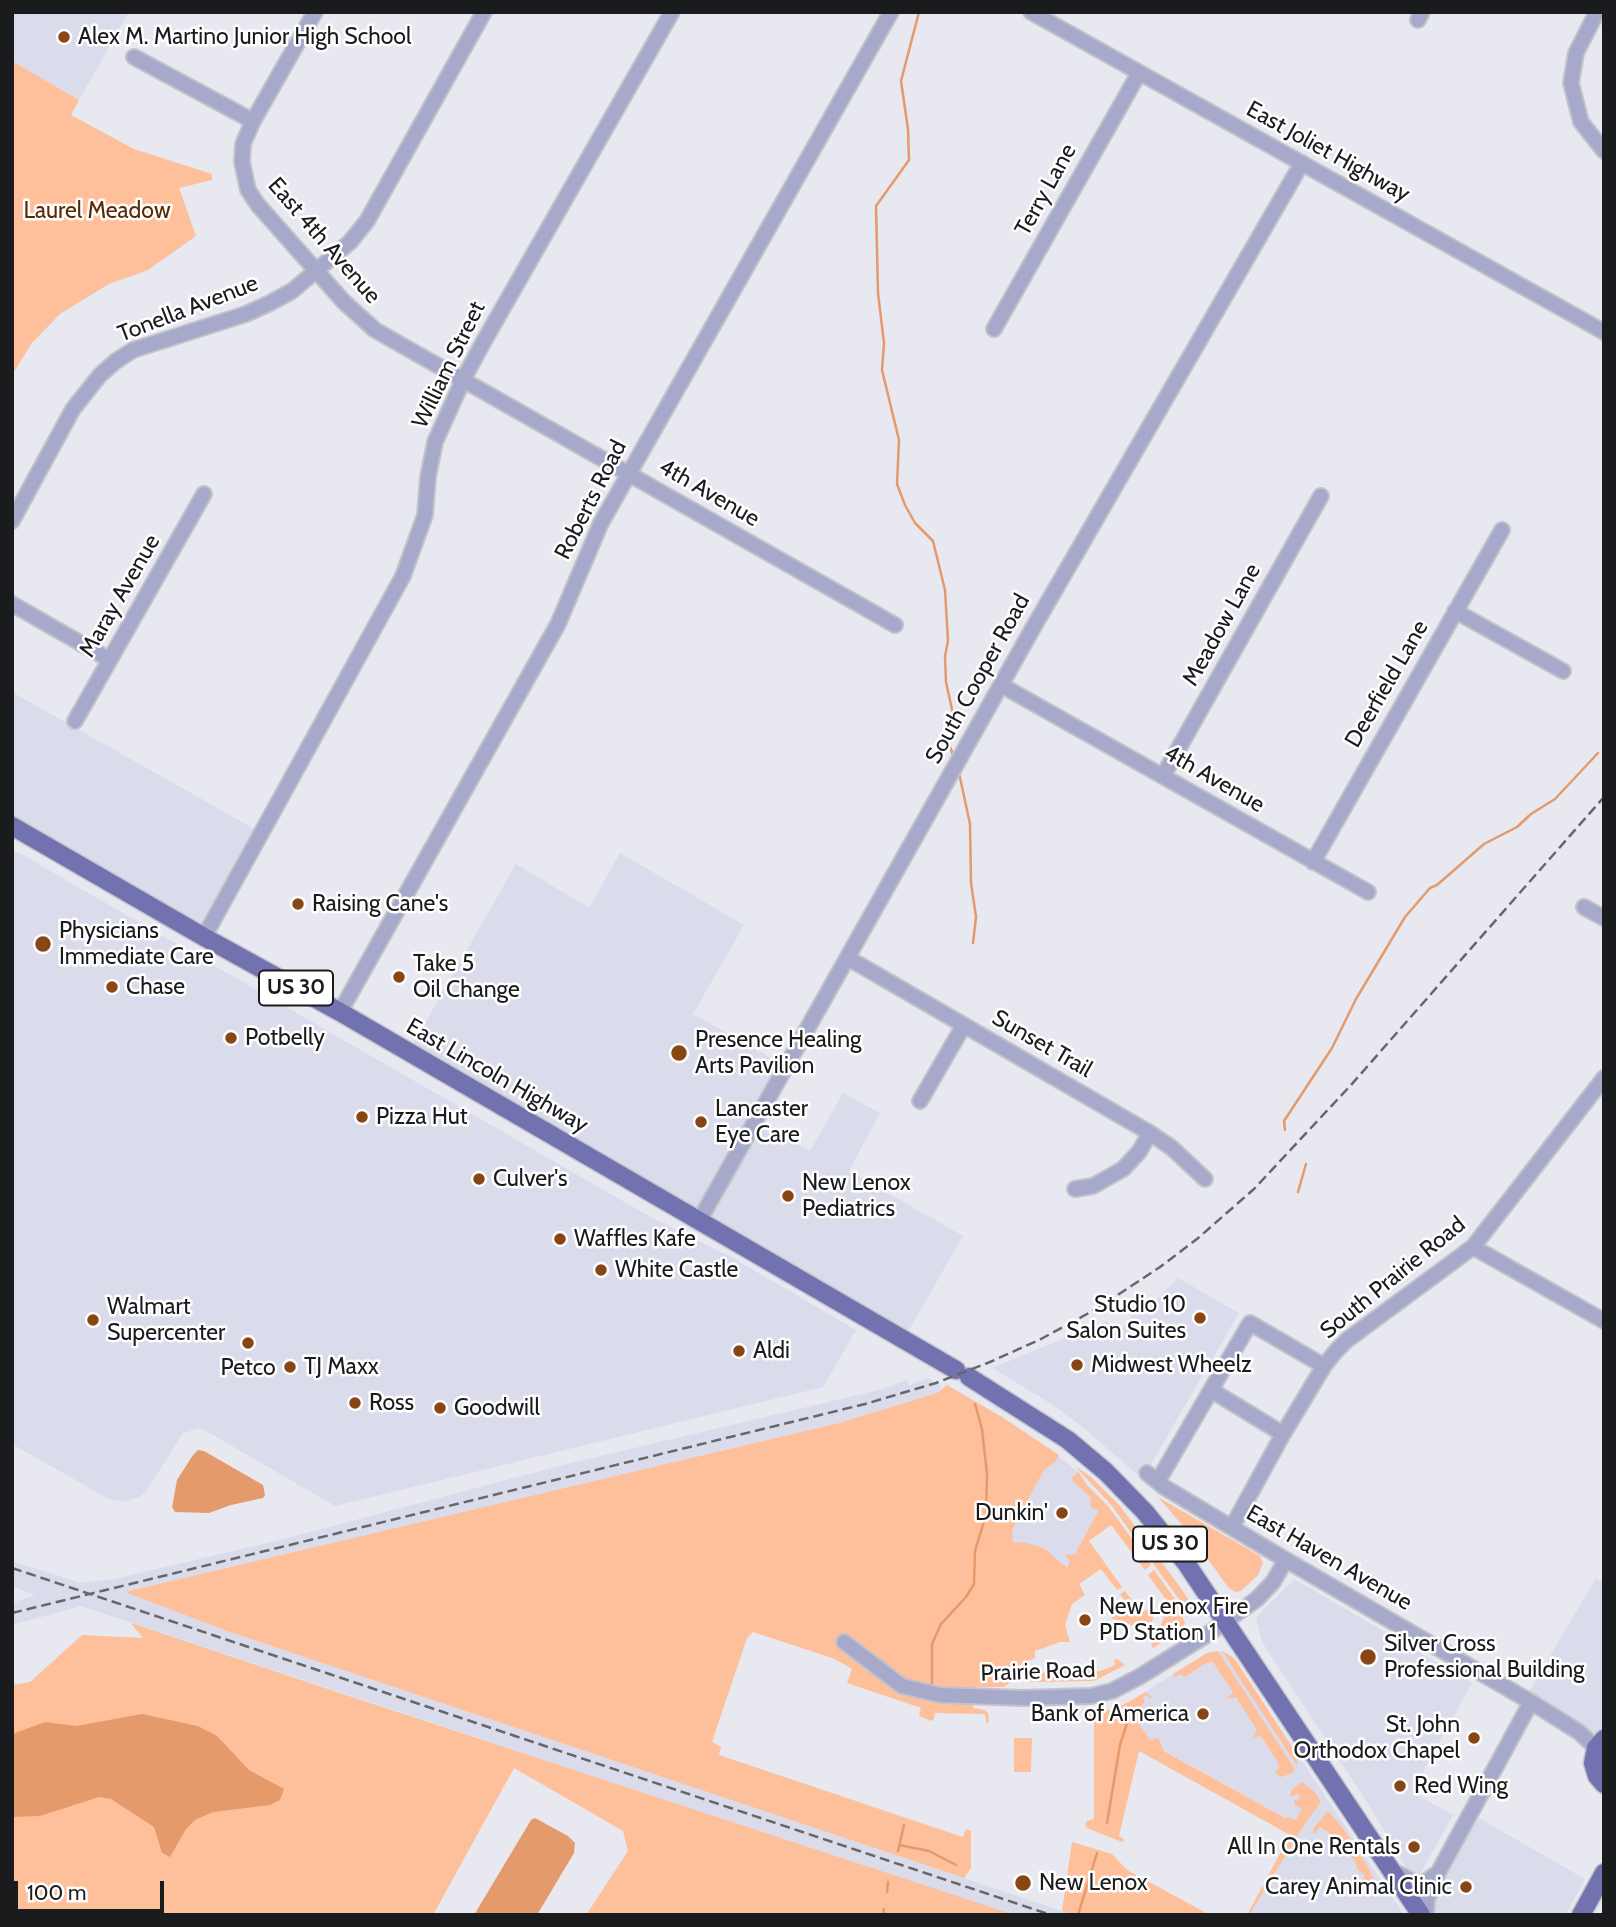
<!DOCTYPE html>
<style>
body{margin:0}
#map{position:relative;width:1616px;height:1927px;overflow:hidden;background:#e7e8f0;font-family:Cabin,sans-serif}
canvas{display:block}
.frame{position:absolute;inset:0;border:14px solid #1a1b1d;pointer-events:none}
.scale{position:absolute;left:14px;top:1881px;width:150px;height:32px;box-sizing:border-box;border:4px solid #1a1b1d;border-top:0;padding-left:9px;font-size:21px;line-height:24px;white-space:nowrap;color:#1a1b1d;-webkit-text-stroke:5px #fff;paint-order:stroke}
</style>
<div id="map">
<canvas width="1616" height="1927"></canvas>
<div class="frame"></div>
<div class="scale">100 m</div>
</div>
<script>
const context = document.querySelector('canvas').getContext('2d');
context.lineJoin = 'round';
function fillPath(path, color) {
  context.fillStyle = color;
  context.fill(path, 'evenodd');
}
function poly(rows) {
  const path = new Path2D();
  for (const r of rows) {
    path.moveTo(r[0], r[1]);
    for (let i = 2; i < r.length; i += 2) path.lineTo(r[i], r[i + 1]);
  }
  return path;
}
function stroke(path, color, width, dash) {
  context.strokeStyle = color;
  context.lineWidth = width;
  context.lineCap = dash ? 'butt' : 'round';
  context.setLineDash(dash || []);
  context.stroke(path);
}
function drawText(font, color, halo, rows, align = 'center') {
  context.font = font + ' Cabin,sans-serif';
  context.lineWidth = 5;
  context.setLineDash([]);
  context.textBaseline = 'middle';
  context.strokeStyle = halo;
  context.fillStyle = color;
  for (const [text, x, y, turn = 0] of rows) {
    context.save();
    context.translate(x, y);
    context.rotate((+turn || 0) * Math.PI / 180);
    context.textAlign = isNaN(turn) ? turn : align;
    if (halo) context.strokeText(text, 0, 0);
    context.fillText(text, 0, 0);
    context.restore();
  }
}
fillPath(poly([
 [12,12,129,12,79,100,12,61],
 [12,692,260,832,203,932,12,819],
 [12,849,647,1215,733,1258,856,1330,823,1387,335,1506,201,1428,183,1433,147,1490,139,1497,124,1502,109,1499,12,1444],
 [620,853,744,925,693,1014,785,1066,759,1123,810,1151,843,1093,880,1113,849,1171,963,1236,905,1337,409,1051,516,864,589,908],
 [1178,1278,1239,1313,1148,1469,1140,1477,1078,1423,1042,1398,992,1368,1106,1321,1121,1330,1141,1303,1148,1308],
 [928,1378,942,1387,937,1393,839,1423,126,1592,222,1629,1074,1915,1000,1915,625,1787,81,1606,12,1625,12,1603,35,1595,12,1586,12,1561,81,1583,114,1579,280,1540,563,1465,883,1389,907,1380,909,1385],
 [1052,1451,1083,1476,1086,1484,1106,1505,1067,1575,1002,1540],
 [1596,1578,1604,1583,1604,1730,1599,1738,1526,1697],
 [1294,1579,1472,1683,1412,1792,1453,1815,1419,1876,1411,1875,1367,1802,1262,1642,1256,1618],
 [1222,1651,1234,1658,1404,1915,1247,1915,1296,1824,1149,1742,1135,1721,1129,1702,1207,1653],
 [1479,1818,1585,1879,1565,1915,1436,1915,1433,1910,1432,1894]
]), '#dbdceb');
fillPath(poly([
 [12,61,79,100,71,115,134,149,212,174,212,180,179,188,196,236,148,270,109,284,60,314,32,343,12,375],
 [947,1385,1002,1417,1059,1455,1056,1461,1044,1470,1015,1523,1012,1532,1013,1542,1027,1543,1045,1549,1067,1568,1070,1561,1065,1555,1075,1554,1099,1510,1091,1508,1090,1497,1071,1479,1078,1472,1086,1484,1108,1506,1151,1565,1145,1570,1111,1525,1089,1541,1122,1587,1117,1590,1101,1569,1079,1584,1085,1595,1072,1604,1065,1625,1070,1642,1060,1642,1035,1651,1035,1658,1021,1664,1014,1679,1004,1687,973,1687,973,1708,985,1710,988,1713,989,1723,986,1722,985,1714,935,1713,934,1719,931,1721,919,1716,921,1708,847,1683,852,1669,835,1659,753,1632,747,1638,712,1742,721,1747,719,1755,963,1837,966,1829,971,1831,971,1868,964,1878,224,1630,125,1592,839,1423,937,1393],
 [1075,1466,1091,1477,1120,1506,1183,1591,1193,1607,1192,1614,1186,1615,1183,1605,1112,1506],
 [1158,1497,1260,1556,1263,1563,1258,1575,1241,1591,1235,1592,1228,1587,1189,1533],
 [1154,1570,1177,1602,1185,1623,1182,1629,1153,1648,1151,1644,1164,1618,1160,1606,1167,1601,1148,1575],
 [1125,1591,1137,1607,1133,1611,1136,1616,1147,1609,1153,1614,1153,1619,1146,1630,1111,1618,1128,1605,1120,1594],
 [131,1623,349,1696,1015,1915,586,1915,628,1851,623,1831,514,1768,433,1915,12,1915,12,1685,30,1682,82,1635,143,1638],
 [1218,1651,1294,1768,1295,1770,1290,1774,1281,1777,1275,1773,1280,1766,1261,1736,1253,1738,1257,1730,1236,1697,1227,1699,1233,1692,1213,1662,1204,1664,1185,1677,1181,1674,1175,1677,1173,1674,1207,1653],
 [1222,1651,1234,1658,1297,1755,1297,1766],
 [1117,1659,1125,1665,1094,1681,1031,1682,1031,1678,1034,1675,1073,1666,1075,1672,1094,1666,1096,1671,1100,1671,1115,1665,1114,1660],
 [1146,1692,1152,1697,1150,1699,1147,1695,1143,1697,1145,1702,1139,1708,1143,1716,1137,1721,1150,1740,1158,1738,1164,1751,1285,1818,1288,1817,1296,1820,1302,1809,1294,1804,1294,1801,1301,1797,1298,1794,1290,1797,1292,1789,1302,1782,1315,1792,1321,1802,1306,1822,1249,1915,1247,1915,1290,1835,1139,1751,1119,1836,1125,1840,1122,1842,1087,1828,1085,1825,1087,1821,1094,1819,1094,1723,1086,1721,1086,1715,1117,1708],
 [1014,1738,1032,1738,1031,1772,1014,1772],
 [1328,1811,1342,1827,1370,1870,1371,1876,1374,1877,1366,1887,1356,1889,1350,1887,1352,1882,1359,1885,1365,1875,1358,1870,1354,1859,1341,1849,1344,1842,1320,1827,1316,1833,1313,1833,1313,1829],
 [1072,1842,1112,1854,1127,1870,1210,1915,1073,1915,1062,1911]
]), '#fec09a');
fillPath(poly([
 [198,1450,204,1451,263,1485,265,1495,263,1498,231,1505,209,1513,175,1512,172,1507,177,1480,193,1455],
 [142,1714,198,1726,217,1736,249,1770,284,1789,280,1800,270,1805,213,1812,195,1820,186,1829,170,1857,162,1853,154,1827,111,1799,99,1797,40,1816,12,1817,12,1734,45,1722,76,1726],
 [535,1818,568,1836,575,1843,574,1853,537,1915,474,1915,531,1820]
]), '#e49a6b');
stroke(poly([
 [919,12,901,81,908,129,909,160,876,206,878,293,884,343,882,370,899,440,897,484,905,505,915,523,933,541,945,590,948,641,945,656,946,682,953,714,948,741,953,755],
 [959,773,970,824,971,883,976,917,973,943],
 [1285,1130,1284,1121,1332,1048,1356,999,1405,917,1430,888,1437,885,1484,844,1517,827,1531,814,1555,799,1598,753],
 [1298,1192,1306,1164],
 [932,1684,932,1644,941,1624,966,1597,974,1584,975,1551,986,1515,987,1474,982,1429,975,1404],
 [1107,1823,1120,1745,1128,1720],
 [899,1845,929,1851,956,1865],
 [898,1851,904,1825],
 [887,1892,888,1882],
 [883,1915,884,1909],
 [1078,1915,1097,1853]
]), '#e49a6b', 2.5);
const minor = poly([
 [315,12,253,121,243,144,242,162,248,190,258,205,344,302,375,330,895,625],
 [1031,12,1604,332],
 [1597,12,1576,53,1571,83,1581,122,1604,151],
 [1418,20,1422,12],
 [134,57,253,121],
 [994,329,1139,73],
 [12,521,73,409,100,375,116,361,133,350,246,314,270,303,292,291,350,242,367,221,484,12],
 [12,604,110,660],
 [1455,611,1563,671],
 [1001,685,1368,892],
 [75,721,204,494],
 [1163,776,1321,496],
 [1313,862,1502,530],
 [1584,907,1604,918],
 [204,937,403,576,425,515,428,477,435,442,463,380,484,341,672,12],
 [848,958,1150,1133,1172,1148,1205,1179],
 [340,1012,558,624,601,523,891,12],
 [920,1101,964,1025],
 [1075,1189,1093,1186,1123,1169,1139,1152,1150,1133],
 [699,1221,1033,628,1302,163],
 [1473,1247,1604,1321],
 [1211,1390,1283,1434],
 [1147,1473,1164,1487,1286,1560,1531,1702,1579,1732,1596,1748],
 [1158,1481,1250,1323,1324,1366],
 [1232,1527,1283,1434,1324,1366,1336,1351,1347,1340,1473,1247,1604,1078],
 [844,1642,902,1686,940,1695,1022,1698,1091,1696,1112,1691,1139,1677,1208,1634,1257,1599,1273,1582,1286,1560],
 [1393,1871,1416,1883,1425,1882,1438,1873],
 [1426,1915,1427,1900,1438,1873,1531,1702]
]);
const major = poly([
 [12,826,204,937,340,1012,956,1370],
 [969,1377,1068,1440,1106,1472,1145,1512,1186,1563,1421,1915],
 [1604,1739,1596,1748,1593,1763,1597,1776,1604,1784],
 [1581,1915,1604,1873]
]);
stroke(minor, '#c2c3ca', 18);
stroke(major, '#c2c3ca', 21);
stroke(minor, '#a7a9cb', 14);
stroke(major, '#7172af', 18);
stroke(poly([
 [12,1568,1051,1915],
 [12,1613,865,1404,936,1383,990,1362,1041,1339,1098,1308,1160,1267,1197,1239,1254,1189,1351,1085,1604,797]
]), '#66676b', 2.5, [10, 5]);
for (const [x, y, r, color] of [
 [64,37,7,"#894615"],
 [298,904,7,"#894615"],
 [43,944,9,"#894615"],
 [399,977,7,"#894615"],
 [112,987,7,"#894615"],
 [231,1038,7,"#894615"],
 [679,1053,9,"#894615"],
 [362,1117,7,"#894615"],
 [701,1122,7,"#894615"],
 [479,1179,7,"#894615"],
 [788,1196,7,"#894615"],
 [560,1239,7,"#894615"],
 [601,1270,7,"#894615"],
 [1200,1318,7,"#894615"],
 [93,1320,7,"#894615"],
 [248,1343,7,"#894615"],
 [739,1351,7,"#894615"],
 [1077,1365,7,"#894615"],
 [290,1367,7,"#894615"],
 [355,1403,7,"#894615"],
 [440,1408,7,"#894615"],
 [1062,1513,7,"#894615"],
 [1085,1620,7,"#894615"],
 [1368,1657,9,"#894615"],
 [1203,1714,7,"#894615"],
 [1474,1738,7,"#894615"],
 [1400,1786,7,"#894615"],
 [1414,1847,7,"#894615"],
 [1023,1883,9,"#894615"],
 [1466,1887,7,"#894615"]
]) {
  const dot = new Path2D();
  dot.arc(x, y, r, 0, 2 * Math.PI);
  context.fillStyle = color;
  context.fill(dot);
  stroke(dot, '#fff', 2.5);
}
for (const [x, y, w] of [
 [296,988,74],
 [1170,1544,74]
]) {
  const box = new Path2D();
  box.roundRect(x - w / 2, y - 17.5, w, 35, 5);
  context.fillStyle = '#fff';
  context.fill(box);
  stroke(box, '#1a1b1d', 2);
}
drawText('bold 21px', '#1a1b1d', null, [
 ["US 30",296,988],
 ["US 30",1170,1544]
]);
drawText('23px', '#1a1b1d', '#fff', [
 ["Alex M. Martino Junior High School",78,37],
 ["Raising Cane's",312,904],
 ["Physicians",59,931],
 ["Immediate Care",59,957],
 ["Take 5",413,964],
 ["Oil Change",413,990],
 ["Chase",126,987],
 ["Potbelly",245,1038],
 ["Presence Healing",695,1040],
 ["Arts Pavilion",695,1066],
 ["Lancaster",715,1109],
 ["Eye Care",715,1135],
 ["Pizza Hut",376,1117],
 ["Culver's",493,1179],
 ["New Lenox",802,1183],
 ["Pediatrics",802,1209],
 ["Waffles Kafe",574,1239],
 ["White Castle",615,1270],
 ["Studio 10",1186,1305,"right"],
 ["Salon Suites",1186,1331,"right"],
 ["Walmart",107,1307],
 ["Supercenter",107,1333],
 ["Aldi",753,1351],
 ["Midwest Wheelz",1091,1365],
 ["TJ Maxx",304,1367],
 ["Petco",248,1368,"center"],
 ["Ross",369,1403],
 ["Goodwill",454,1408],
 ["Dunkin'",1048,1513,"right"],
 ["New Lenox Fire",1099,1607],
 ["PD Station 1",1099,1633],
 ["Silver Cross",1384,1644],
 ["Professional Building",1384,1670],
 ["Bank of America",1189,1714,"right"],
 ["St. John",1460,1725,"right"],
 ["Orthodox Chapel",1460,1751,"right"],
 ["Red Wing",1414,1786],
 ["All In One Rentals",1400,1847,"right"],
 ["New Lenox",1039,1883],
 ["Carey Animal Clinic",1452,1887,"right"]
], 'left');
drawText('23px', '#1a1b1d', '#fff', [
 ["East Joliet Highway",1328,152,29],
 ["Terry Lane",1046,190,-61],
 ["East 4th Avenue",324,241,49],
 ["Tonella Avenue",188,309,-21],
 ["William Street",449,365,-64],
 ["4th Avenue",709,493,30],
 ["Roberts Road",591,500,-63],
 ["Maray Avenue",120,596,-60],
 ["Meadow Lane",1222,625,-61],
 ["South Cooper Road",978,679,-61],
 ["Deerfield Lane",1387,684,-60],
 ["4th Avenue",1214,779,30],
 ["Sunset Trail",1042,1044,30],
 ["East Lincoln Highway",497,1076,30],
 ["South Prairie Road",1393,1278,-39],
 ["East Haven Avenue",1329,1558,30],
 ["Prairie Road",1038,1672,-2]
]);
drawText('23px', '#5a2a05', '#fff', [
 ["Laurel Meadow",97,211]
]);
</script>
